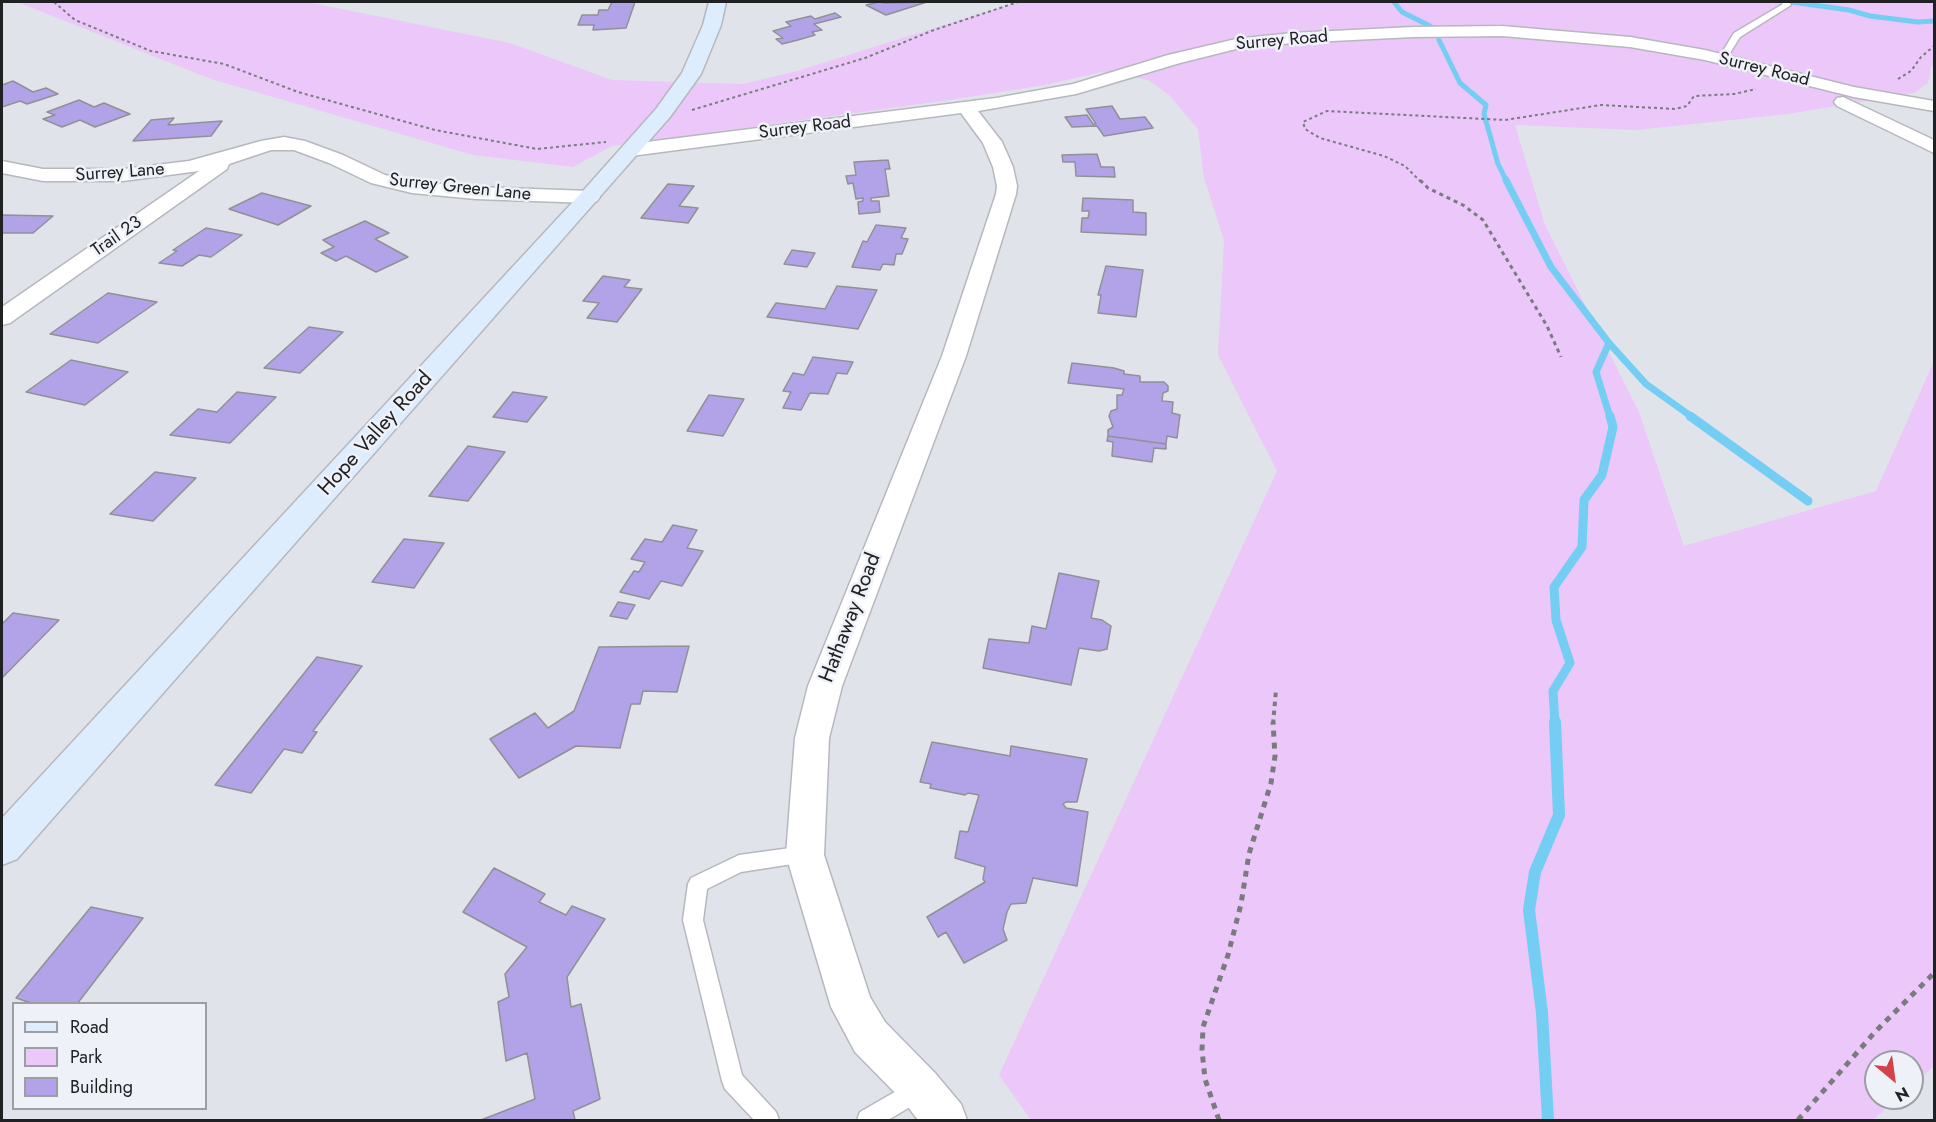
<!DOCTYPE html>
<style>
body{margin:0}
#map{position:relative;width:1936px;height:1122px;overflow:hidden;background:#e1e3ea;font-family:Jost,sans-serif}
canvas{display:block}
.frame{position:absolute;inset:0;border:3px solid #202123;pointer-events:none}
.legend{position:absolute;left:12px;top:1002px;width:195px;height:108px;box-sizing:border-box;background:#eef1f7;border:2px solid #9c9ea2;margin:0;padding:8px 10px;list-style:none;font-size:18px;color:#202123}
.legend li{display:flex;align-items:center;gap:12px;height:30px}
.legend b{width:30px;border:2px solid #9c9ea2}
.north{position:absolute;left:1864px;top:1050px;width:60px;height:60px;box-sizing:border-box;background:#eef1f7;border:2px solid #9c9ea2;border-radius:50%;rotate:151deg;font-size:16px;font-weight:700;line-height:24px;text-align:center;color:#202123}
.north::after{content:'';display:block;margin:auto;width:21px;height:27px;background:#d24249;clip-path:polygon(50% 0,100% 100%,50% 72%,0 100%)}
</style>
<div id="map">
<canvas width="1936" height="1122"></canvas>
<div class="frame"></div>
<ul class="legend">
<li><b style="height:8px;background:#deedfd"></b>Road</li>
<li><b style="height:16px;background:#ebc7fa"></b>Park</li>
<li><b style="height:16px;background:#b2a3e9"></b>Building</li>
</ul>
<div class="north">N</div>
</div>
<script>
const context = document.querySelector('canvas').getContext('2d');
context.lineJoin = 'round';
function fillPath(path, color) {
  context.fillStyle = color;
  context.fill(path, 'evenodd');
}
function poly(rows) {
  const path = new Path2D();
  for (const r of rows) {
    path.moveTo(r[0], r[1]);
    for (let i = 2; i < r.length; i += 2) path.lineTo(r[i], r[i + 1]);
  }
  return path;
}
function stroke(path, color, width, dash) {
  context.strokeStyle = color;
  context.lineWidth = width;
  context.lineCap = dash ? 'butt' : 'round';
  context.setLineDash(dash || []);
  context.stroke(path);
}
function drawText(font, color, halo, rows, align = 'center') {
  context.font = font + ' Jost,sans-serif';
  context.lineWidth = 5;
  context.setLineDash([]);
  context.textBaseline = 'middle';
  context.strokeStyle = halo;
  context.fillStyle = color;
  for (const [text, x, y, turn = 0] of rows) {
    context.save();
    context.translate(x, y);
    context.rotate((+turn || 0) * Math.PI / 180);
    context.textAlign = isNaN(turn) ? turn : align;
    if (halo) context.strokeText(text, 0, 0);
    context.fillText(text, 0, 0);
    context.restore();
  }
}
fillPath(poly([
 [17,2,307,2,510,43,612,80,743,84,797,71,1018,2,1934,2,1934,64,1931,67,1928,83,1914,93,1788,114,1636,130,1515,125,1545,225,1639,412,1684,546,1876,491,1934,361,1934,1066,1912,1086,1912,1062,1876,1062,1876,1098,1898,1098,1873,1120,1031,1120,999,1075,1277,471,1218,355,1224,240,1204,178,1198,129,1169,95,1148,80,1102,72,1045,85,950,100,612,146,573,167,473,155,211,79]
]), '#ebc7fa');
stroke(poly([
 [1394,2,1402,12,1430,26],
 [1791,2,1849,10,1870,16,1918,22,1934,21],
 [1439,40,1460,83,1486,105,1484,114,1498,164,1507,182]
]), '#74cdf3', 5);
stroke(poly([
 [1506,180,1551,267,1609,343,1646,384,1692,417],
 [1609,343,1596,372,1610,417]
]), '#74cdf3', 7);
stroke(poly([
 [1690,416,1808,501],
 [1555,724,1553,691,1570,663,1556,620,1554,587,1582,547,1584,500,1602,475,1613,427,1610,416]
]), '#74cdf3', 9);
stroke(poly([
 [1548,1120,1542,1013,1529,910,1535,872,1559,815,1555,722]
]), '#74cdf3', 12);
const building = poly([
 [612,2,635,2,626,28,593,30,594,25,578,25,582,15,598,15,599,10,608,10,612,2],
 [879,2,885,3,927,2,886,15,866,5,879,2],
 [835,13,841,17,814,24,822,30,812,32,815,35,798,40,782,44,776,39,783,38,773,31,791,26,786,22,811,16,815,19,835,13],
 [13,81,33,92,46,88,58,94,27,104,20,101,2,107,2,85,13,81],
 [79,100,94,107,104,103,130,114,95,127,80,120,62,127,43,119,55,115,47,112,79,100],
 [1112,106,1120,119,1145,117,1153,128,1104,136,1097,126,1072,127,1065,117,1087,115,1093,124,1096,124,1086,109,1112,106],
 [174,118,168,125,222,121,211,136,133,141,151,120,174,118],
 [1097,154,1101,167,1114,167,1115,177,1076,176,1075,162,1063,162,1062,155,1097,154],
 [888,160,890,169,885,169,889,196,871,198,871,201,879,201,880,212,859,214,858,202,863,201,863,198,856,199,853,183,848,184,846,176,856,175,854,162,888,160],
 [668,184,694,186,679,206,698,208,688,223,641,218,668,184],
 [262,193,311,206,278,225,229,209,262,193],
 [1083,198,1133,200,1133,212,1146,213,1146,235,1081,232,1082,218,1088,218,1089,213,1089,211,1082,211,1083,198],
 [2,215,53,216,33,233,2,233,2,215],
 [365,221,389,233,375,239,408,257,376,272,346,256,336,261,321,253,334,247,323,240,365,221],
 [876,225,906,228,901,238,908,239,902,254,896,254,894,265,883,264,880,270,852,267,863,241,867,242,876,225],
 [206,228,242,235,211,257,199,255,182,266,159,263,177,251,173,250,206,228],
 [792,250,815,253,807,267,784,264,792,250],
 [1106,266,1143,270,1136,317,1098,313,1101,295,1098,295,1106,266],
 [603,276,630,280,624,287,642,289,617,322,587,318,599,303,583,301,603,276],
 [837,286,877,290,858,329,767,317,776,303,825,309,837,286],
 [108,293,157,302,98,343,50,334,108,293],
 [309,327,343,332,300,373,264,368,309,327],
 [813,357,853,362,847,374,837,373,828,394,810,393,801,410,783,408,791,392,783,391,793,373,804,375,813,357],
 [71,360,128,372,85,405,26,392,71,360],
 [1072,363,1114,368,1124,371,1124,374,1140,376,1140,382,1164,382,1168,386,1168,391,1163,393,1162,401,1173,402,1172,413,1180,415,1177,438,1167,436,1166,444,1108,436,1108,430,1113,427,1109,416,1111,411,1117,409,1117,395,1122,395,1124,389,1068,383,1072,363],
 [237,392,276,397,230,443,170,435,198,409,217,412,237,392],
 [513,392,547,397,527,422,493,417,513,392],
 [709,395,744,399,723,436,687,431,709,395],
 [1108,436,1166,444,1166,449,1154,448,1152,462,1112,456,1113,442,1107,441,1108,436],
 [468,446,505,452,468,501,429,496,468,446],
 [155,472,196,478,153,521,110,514,155,472],
 [673,525,697,530,687,548,703,551,682,586,661,581,649,599,620,592,634,571,639,572,645,562,631,559,645,539,662,542,673,525],
 [404,539,444,543,414,588,372,582,404,539],
 [1059,573,1099,581,1091,618,1102,620,1111,626,1107,649,1099,651,1079,648,1071,685,983,668,989,639,1029,643,1032,626,1046,629,1059,573],
 [618,602,635,605,627,619,610,616,618,602],
 [13,613,59,620,2,678,2,624,13,613],
 [689,646,677,692,643,691,640,704,631,704,620,748,576,746,519,778,490,739,535,713,548,728,574,711,599,647,689,646],
 [317,657,362,666,313,731,317,732,302,753,284,749,251,793,215,785,317,657],
 [932,742,1010,756,1011,746,1087,759,1077,802,1066,802,1063,804,1066,808,1088,812,1077,886,1033,878,1026,903,1011,904,1007,912,1003,929,1007,940,964,963,946,932,938,937,927,917,985,882,983,879,985,867,955,858,960,831,968,832,979,795,968,793,965,795,930,788,931,784,920,782,932,742],
 [494,868,545,894,539,902,566,915,572,906,605,919,567,977,571,1007,581,1004,600,1099,573,1111,575,1120,481,1120,535,1099,527,1053,506,1061,498,1002,509,997,505,974,527,947,463,912,494,868],
 [91,907,143,918,77,1004,34,1004,16,998,91,907]
]);
fillPath(building, '#b2a3e9');
stroke(building, '#919096', 1.5);
const lane = poly([
 [1781,2,1789,2,1791,5,1740,37,1725,61,1719,61,1718,59,1734,33,1783,4,1781,2],
 [805,846,812,849,814,855,812,861,741,872,707,889,703,920,742,1075,776,1112,779,1120,754,1120,725,1089,722,1081,683,920,688,884,691,878,739,855,805,846],
 [919,1078,927,1081,930,1089,927,1097,888,1120,857,1120,860,1112,919,1078]
]);
const street = poly([
 [1502,26,1630,37,1705,50,1854,87,1934,101,1934,111,1854,97,1705,60,1630,47,1502,36,1413,37,1292,43,1236,49,1180,63,1076,94,978,111,1002,142,1013,167,1017,186,1016,194,966,356,842,686,829,738,824,855,870,997,885,1022,935,1073,961,1104,967,1120,918,1120,905,1103,855,1052,831,1007,786,855,795,738,808,686,942,356,996,194,997,186,993,167,983,143,961,113,631,156,624,154,621,150,624,146,631,144,996,98,1073,84,1168,55,1236,39,1292,33,1413,27,1502,26],
 [1843,97,1934,140,1934,153,1837,106,1834,102,1837,98,1843,97],
 [284,137,305,141,343,155,385,175,412,181,476,187,590,191,597,193,600,197,597,201,590,203,476,199,412,193,371,183,329,163,294,150,271,150,229,164,227,169,10,323,2,325,2,307,199,171,123,181,43,181,2,173,2,161,43,169,123,169,189,161,261,141,284,137]
]);
const secondary = poly([
 [709,2,726,2,721,25,701,74,670,117,17,859,2,865,2,818,582,192,656,109,682,73,703,25,709,2]
]);
stroke(lane, '#b6b8be', 3);
stroke(street, '#b6b8be', 3);
stroke(secondary, '#b6b8be', 3);
stroke(poly([
 [54,2,75,20,151,51,224,64,298,92,435,130,537,149,606,142],
 [1898,79,1911,71,1921,57,1934,46],
 [692,110,865,58,934,30,1018,2],
 [1421,182,1405,166,1384,156,1320,138,1305,129,1303,122,1327,111,1505,120,1601,105,1675,109,1687,106,1694,96,1734,94,1756,89]
]), '#797b7f', 2, [3, 3]);
stroke(poly([
 [1420,180,1428,188,1463,205,1483,220,1547,326,1561,357]
]), '#797b7f', 3, [4, 4]);
stroke(poly([
 [1273,724,1276,690]
]), '#797b7f', 4, [4.5, 4.5]);
stroke(poly([
 [1219,1120,1205,1079,1202,1050,1203,1027,1228,955,1241,904,1249,854,1271,783,1275,756,1273,722],
 [1798,1120,1875,1032,1934,973]
]), '#797b7f', 5, [6, 6]);
fillPath(lane, '#fff');
fillPath(street, '#fff');
fillPath(secondary, '#deedfd');
drawText('18px', '#202123', '#eef1f7', [
 ["Surrey Road",1282,41,-5],
 ["Surrey Road",1764,70,14],
 ["Surrey Road",805,128,-7],
 ["Surrey Lane",120,173,-4],
 ["Surrey Green Lane",460,188,6],
 ["Trail 23",117,237,-35]
]);
drawText('21px', '#202123', '#eef1f7', [
 ["Hope Valley Road",376,434,-48],
 ["Hathaway Road",851,618,-69]
]);
</script>
